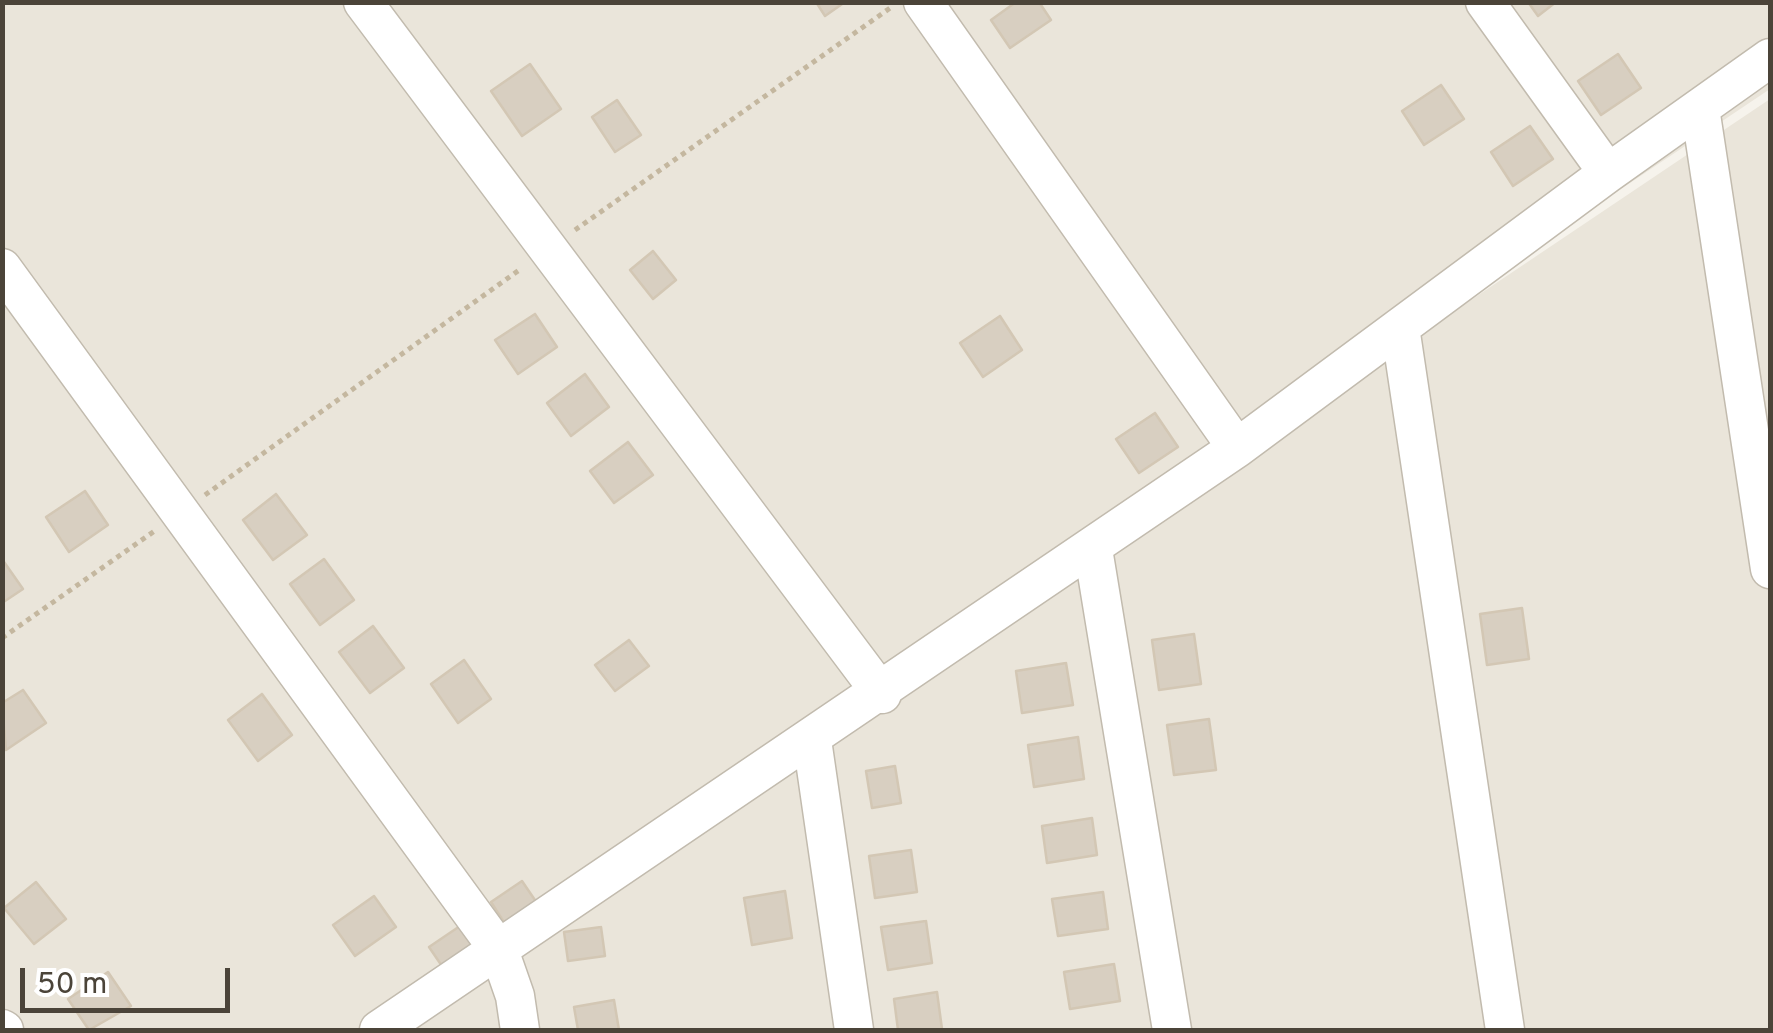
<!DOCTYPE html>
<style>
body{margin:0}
#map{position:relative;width:1773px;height:1033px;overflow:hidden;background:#f6f3ec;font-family:Overpass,sans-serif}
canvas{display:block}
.frame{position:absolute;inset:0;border:5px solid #4b4439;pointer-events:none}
.scale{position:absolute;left:20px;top:968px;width:210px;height:45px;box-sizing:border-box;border:5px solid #4b4439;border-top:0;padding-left:12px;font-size:30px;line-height:35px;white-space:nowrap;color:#4b4439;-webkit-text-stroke:8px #fff;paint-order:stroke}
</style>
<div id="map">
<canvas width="1773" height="1033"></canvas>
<div class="frame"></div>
<div class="scale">50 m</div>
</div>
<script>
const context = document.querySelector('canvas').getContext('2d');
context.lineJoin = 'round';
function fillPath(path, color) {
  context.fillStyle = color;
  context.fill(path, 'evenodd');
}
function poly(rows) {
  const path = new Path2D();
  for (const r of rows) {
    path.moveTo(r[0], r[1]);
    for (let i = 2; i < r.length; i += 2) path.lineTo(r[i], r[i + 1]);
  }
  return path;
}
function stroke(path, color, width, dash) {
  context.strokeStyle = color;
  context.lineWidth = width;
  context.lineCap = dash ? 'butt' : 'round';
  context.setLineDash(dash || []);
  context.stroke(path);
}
fillPath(poly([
 [2,3,1770,3,1770,89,368,1030,3,1030],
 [1770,99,1770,1030,385,1030]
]), '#eae5da');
const building = poly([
 [816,2,845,2,825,16,816,2],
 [1016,2,1039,2,1051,20,1010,48,991,20,1016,2],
 [1528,2,1556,2,1538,16,1528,2],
 [1618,54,1641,88,1601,115,1578,81,1618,54],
 [530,64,561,109,522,136,491,91,530,64],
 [1441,85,1464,119,1424,145,1402,111,1441,85],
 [617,100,641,135,615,152,592,117,617,100],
 [1530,126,1553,159,1513,186,1491,152,1530,126],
 [653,251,676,280,653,299,630,270,653,251],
 [535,314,557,347,518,374,495,340,535,314],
 [1000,316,1022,350,983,377,960,343,1000,316],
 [585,374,609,407,571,436,547,403,585,374],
 [1155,413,1178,447,1139,473,1116,439,1155,413],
 [628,442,653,475,614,503,590,471,628,442],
 [85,491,108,525,69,552,46,517,85,491],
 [276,494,307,535,273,560,243,520,276,494],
 [2,559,23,589,2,603,2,559],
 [324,559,354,600,320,625,290,584,324,559],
 [1522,608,1529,659,1487,665,1480,614,1522,608],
 [373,626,404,668,370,693,339,652,373,626],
 [1194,634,1201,684,1159,690,1152,640,1194,634],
 [629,640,649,666,615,691,595,665,629,640],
 [464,660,491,699,458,723,431,684,464,660],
 [1066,663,1073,705,1022,713,1016,671,1066,663],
 [23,690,46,723,6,750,2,703,23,690],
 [262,694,292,735,258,761,228,720,262,694],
 [1209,719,1216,770,1174,775,1167,725,1209,719],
 [1078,737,1084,779,1034,787,1028,745,1078,737],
 [895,766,901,803,872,808,866,771,895,766],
 [1092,818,1097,855,1047,863,1042,826,1092,818],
 [911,850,917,892,875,898,869,856,911,850],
 [522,881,539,906,507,927,491,902,522,881],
 [36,882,66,919,34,944,4,908,36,882],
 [785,891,792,938,752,945,744,898,785,891],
 [1103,892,1108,929,1058,936,1052,899,1103,892],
 [374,896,396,927,355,956,333,925,374,896],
 [926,921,932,963,888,970,881,927,926,921],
 [460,926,477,950,446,972,429,947,460,926],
 [601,927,605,956,568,961,564,932,601,927],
 [1114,964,1120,1001,1070,1009,1064,972,1114,964],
 [108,972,131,1006,89,1030,68,999,108,972],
 [937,992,942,1029,898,1030,894,999,937,992],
 [614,1000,619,1030,578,1030,574,1007,614,1000]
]);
fillPath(building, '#d8cfc1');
stroke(building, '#d3c7b4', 2.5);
const minor = poly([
 [363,2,882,694],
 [923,2,1237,448],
 [1485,2,1608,173],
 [1700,108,1770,569],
 [2,268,499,950,515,996,520,1030],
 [1400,327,1505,1030],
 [1093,549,1172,1030],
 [812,740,854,1030],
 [2,1029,4,1030],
 [379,1030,1237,448,1608,173,1770,58]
]);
stroke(minor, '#c2bbae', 41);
stroke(poly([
 [575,230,893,6],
 [205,495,522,268],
 [2,638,156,530]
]), '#c4b79f', 5, [5, 5]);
stroke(minor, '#fff', 38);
</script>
